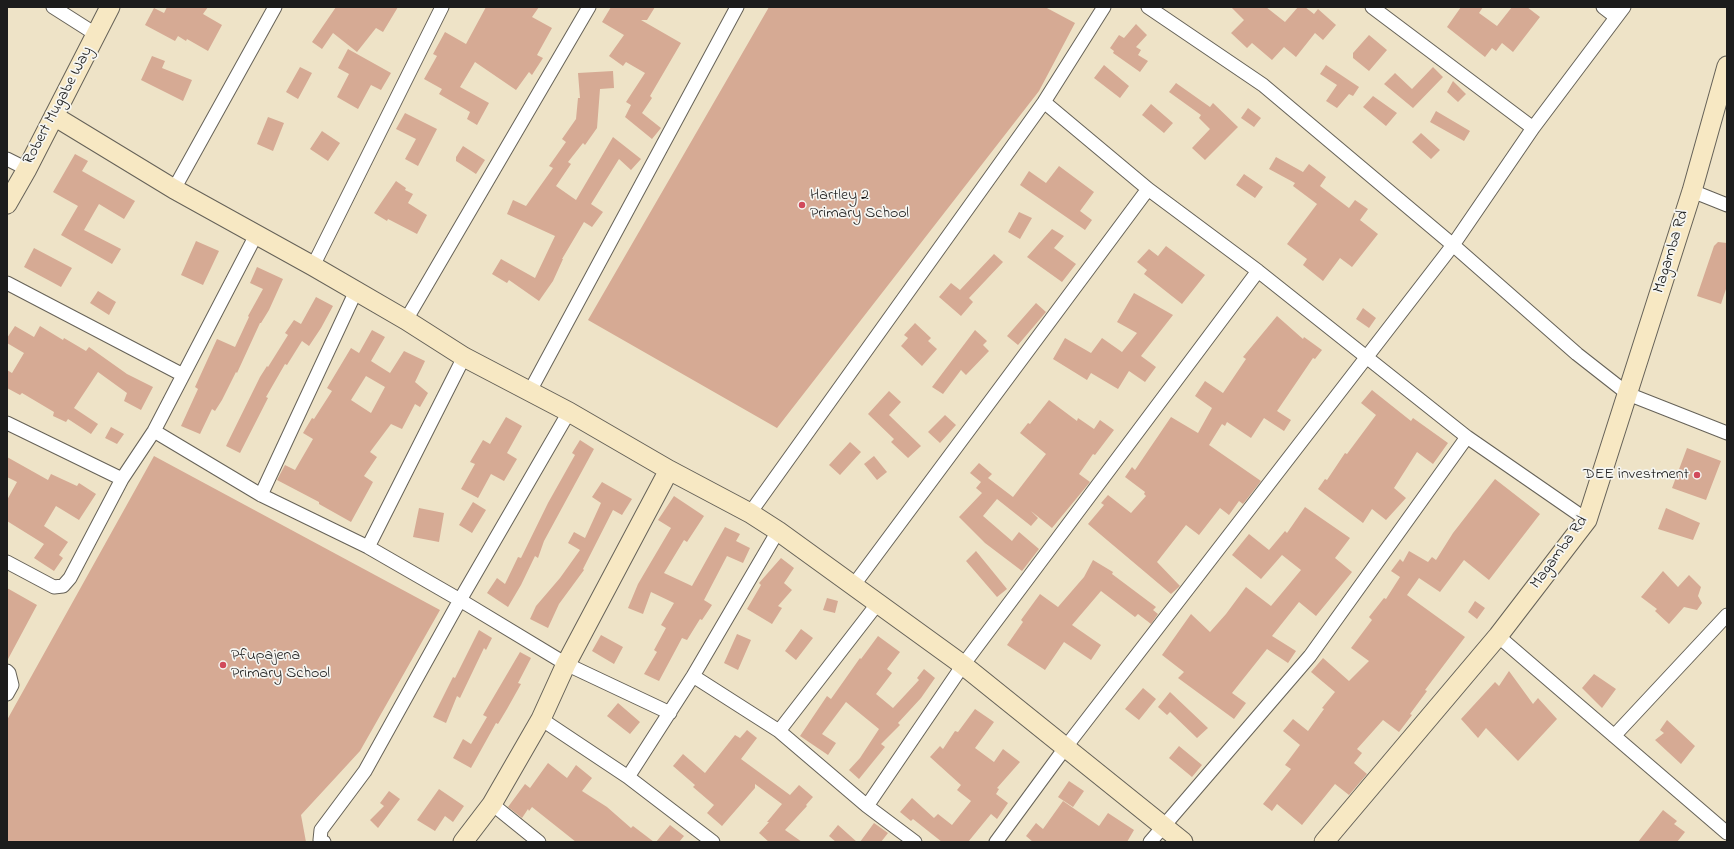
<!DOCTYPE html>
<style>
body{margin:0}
#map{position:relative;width:1734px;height:849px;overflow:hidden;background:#eee3c7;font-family:"Indie Flower",sans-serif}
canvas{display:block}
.frame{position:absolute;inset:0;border:8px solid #1c1c1c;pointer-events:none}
</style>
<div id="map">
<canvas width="1734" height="849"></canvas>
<div class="frame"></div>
</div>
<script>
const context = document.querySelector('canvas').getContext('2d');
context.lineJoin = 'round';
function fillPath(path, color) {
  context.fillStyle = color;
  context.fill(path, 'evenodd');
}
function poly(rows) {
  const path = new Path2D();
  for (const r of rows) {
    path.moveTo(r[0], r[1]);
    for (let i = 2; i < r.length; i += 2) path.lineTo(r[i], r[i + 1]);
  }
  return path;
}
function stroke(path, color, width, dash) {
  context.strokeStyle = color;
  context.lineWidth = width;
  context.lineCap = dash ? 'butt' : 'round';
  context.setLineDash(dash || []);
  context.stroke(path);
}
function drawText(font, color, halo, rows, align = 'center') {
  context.font = font + ' "Indie Flower",sans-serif';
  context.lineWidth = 3.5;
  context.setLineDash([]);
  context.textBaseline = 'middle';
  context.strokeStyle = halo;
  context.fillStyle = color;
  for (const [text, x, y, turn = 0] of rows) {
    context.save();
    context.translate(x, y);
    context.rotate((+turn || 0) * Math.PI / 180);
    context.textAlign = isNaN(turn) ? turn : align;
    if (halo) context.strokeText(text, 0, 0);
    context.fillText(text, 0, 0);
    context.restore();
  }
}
fillPath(poly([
 [167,7,208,7,203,14,222,25,208,51,187,39,186,41,178,36,175,41,145,25,154,8,164,13],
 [336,7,398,7,383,32,376,28,357,52,333,33,322,49,312,42],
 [486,7,539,7,532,17,552,28,537,55,543,58,532,75,529,72,516,90,475,62,460,87,489,103,477,125,467,119,470,112,439,94,442,89,424,79,437,56,433,54,445,32,466,44],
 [611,7,655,7,647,20,641,20,681,43,650,96,652,98,642,113,661,128,652,139,625,117,631,105,626,102,645,73,626,62,623,66,609,56,624,35,602,22],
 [769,7,1045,7,1075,23,1039,91,777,428,588,320],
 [1231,7,1266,7,1285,22,1298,7,1305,7,1314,14,1318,9,1336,25,1323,40,1315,33,1296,57,1284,47,1272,60,1252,43,1247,48,1231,33,1244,20],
 [1461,7,1483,7,1479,13,1497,26,1512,7,1527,7,1540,17,1513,52,1502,43,1496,51,1492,48,1485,57,1447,27],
 [1136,24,1147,35,1136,47,1141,50,1138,55,1148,61,1140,72,1113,53,1114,51,1110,48,1119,35,1124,38],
 [1369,35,1387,50,1369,71,1353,58,1353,53],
 [348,49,391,73,381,90,371,85,358,109,337,97,349,74,338,68],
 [152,56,165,61,162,68,192,80,183,101,141,80],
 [1104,65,1129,86,1120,98,1094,78],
 [1326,65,1359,87,1353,96,1349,94,1337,108,1326,101,1337,85,1320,74],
 [300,67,312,73,298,99,286,92],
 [1433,67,1443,77,1413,108,1384,84,1395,73,1412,89],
 [613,71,614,88,600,89,597,128,585,145,583,143,568,162,571,164,556,186,576,200,613,137,641,159,631,170,619,159,591,204,603,212,592,227,584,222,562,259,563,259,553,281,539,301,509,280,507,283,492,274,501,259,535,278,555,236,507,214,513,200,526,206,553,168,549,166,566,142,562,139,576,119,578,98,580,98,578,73],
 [1453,81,1466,94,1458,102,1447,92],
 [1176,83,1210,107,1213,103,1238,127,1205,160,1192,148,1210,129,1199,118,1201,115,1169,92],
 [1373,96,1397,113,1386,126,1363,107],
 [1151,104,1173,123,1164,133,1142,115],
 [1248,108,1261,118,1254,127,1241,118],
 [1436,111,1470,131,1464,141,1430,122],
 [405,113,437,129,418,166,405,159,416,139,396,129],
 [268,117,284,123,273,151,257,144],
 [322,131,340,143,328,161,310,149],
 [1421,133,1440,150,1431,159,1412,142],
 [463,146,485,160,476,174,456,161,456,157],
 [75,154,88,161,82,171,135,201,124,219,99,204,84,230,121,249,112,264,61,235,78,206,53,192],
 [1276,157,1303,172,1309,164,1326,177,1320,186,1349,208,1355,200,1368,209,1360,220,1378,234,1352,267,1340,258,1323,281,1303,265,1307,259,1287,244,1317,204,1293,186,1295,183,1269,169],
 [1059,166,1094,192,1080,211,1092,220,1085,230,1020,185,1029,171,1046,183],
 [1244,174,1263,187,1255,198,1236,185],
 [396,181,406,188,405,190,413,194,408,203,427,215,417,234,388,219,387,221,374,213],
 [1019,212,1032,218,1020,239,1008,232],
 [1052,229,1064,236,1054,248,1076,264,1062,282,1027,257],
 [196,241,219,251,203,285,181,275],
 [1718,242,1727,243,1727,286,1721,304,1697,296,1714,246],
 [1166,246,1205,275,1182,304,1144,274,1147,270,1137,262,1149,249,1158,256],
 [34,248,72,268,61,287,24,267],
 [994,254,1003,262,969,298,973,302,961,316,939,297,951,283,960,290],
 [257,267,283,279,269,310,261,323,260,323,237,373,236,372,222,400,215,411,212,409,200,434,181,426,198,389,195,387,217,339,235,347,249,317,248,316,263,289,250,283],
 [98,291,116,302,109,315,90,303],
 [1134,293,1173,315,1141,356,1156,367,1145,382,1129,371,1118,389,1091,373,1087,380,1053,359,1065,338,1091,353,1102,338,1122,352,1137,333,1117,322],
 [316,297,333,306,321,328,309,346,302,341,287,365,285,364,266,397,268,398,240,453,226,446,260,377,267,366,268,367,288,335,285,333,294,320,301,324],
 [1036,303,1046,312,1018,345,1007,336],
 [1363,308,1376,318,1369,328,1356,319],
 [1277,316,1303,339,1304,337,1322,350,1315,359,1313,358,1277,411,1291,420,1284,431,1264,418,1251,438,1227,422,1225,426,1222,424,1209,445,1261,481,1243,504,1239,501,1229,515,1220,508,1199,535,1186,525,1157,562,1180,586,1171,594,1088,524,1104,505,1101,503,1108,495,1131,513,1146,496,1144,494,1145,492,1125,477,1132,467,1135,470,1171,417,1198,433,1212,408,1195,396,1205,381,1223,393,1246,359,1243,357],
 [915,323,931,338,928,341,937,349,922,366,901,346,908,338,904,335],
 [15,326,34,337,40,326,63,340,64,338,86,351,89,347,127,374,153,387,141,410,124,401,127,393,98,372,74,408,98,424,91,434,68,419,66,422,53,416,54,412,22,393,20,395,7,388,7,370,12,373,24,353,7,343,7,338],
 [372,330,385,337,371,361,390,373,404,351,425,361,415,382,428,393,420,407,415,404,402,429,391,424,370,452,377,457,364,476,373,482,351,522,319,504,319,502,277,480,285,465,295,470,313,439,303,433,312,418,314,419,332,391,327,388,351,348,359,353],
 [366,376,385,387,371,413,351,400],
 [975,330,987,341,983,345,989,351,966,375,961,370,943,394,932,387],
 [1372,390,1411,421,1413,418,1448,443,1433,464,1417,452,1394,488,1406,498,1386,520,1372,509,1363,523,1318,489,1325,479,1327,480,1345,453,1347,454,1376,415,1361,403],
 [889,391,901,402,889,415,921,446,908,458,891,442,894,439,868,414],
 [1049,400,1077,421,1078,418,1094,429,1100,420,1114,430,1095,455,1093,454,1079,474,1090,482,1052,528,1031,511,1038,518,1031,526,997,499,983,516,1012,541,1019,532,1039,549,1022,571,985,543,959,517,982,493,976,488,981,482,970,473,979,463,992,474,988,478,1013,497,1046,454,1020,433,1028,423,1030,424],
 [945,415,956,425,940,443,928,432],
 [506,417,522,426,507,453,517,459,504,481,491,474,478,498,461,489,475,464,470,462,483,440,490,444],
 [111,427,124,434,117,444,105,438],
 [580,440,594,449,544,541,538,558,535,556,521,585,508,607,487,593,497,578,505,584,518,557,521,558,548,503,575,455,572,453],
 [850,442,861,452,840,475,829,465],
 [1687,448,1721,461,1706,500,1672,488],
 [154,456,440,610,360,751,301,815,306,842,7,842,7,720],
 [874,456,887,472,877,480,864,464],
 [7,457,48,480,51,474,77,486,79,483,96,494,79,520,56,506,44,526,68,542,59,555,63,558,54,571,34,558,44,544,7,521,7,500,17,482,7,477],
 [1495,479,1540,514,1489,580,1464,560,1440,592,1419,578,1407,595,1465,637,1425,690,1427,691,1410,714,1412,715,1399,732,1383,720,1357,749,1362,753,1354,763,1367,774,1349,795,1335,784,1302,825,1277,804,1272,811,1263,804,1291,769,1285,765,1300,745,1283,731,1293,719,1308,731,1324,709,1322,708,1335,692,1311,672,1323,658,1349,681,1369,661,1351,648,1372,620,1369,617,1384,598,1386,599,1400,577,1391,571,1400,559,1403,562,1409,551,1428,562,1432,557,1436,560,1453,533],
 [602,482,632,499,622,515,613,510,583,569,584,570,559,604,548,628,530,619,536,606,560,578,580,550,568,543,574,532,585,538,601,503,592,497],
 [674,496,704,516,687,542,684,540,664,573,692,586,725,527,740,534,736,541,750,548,743,563,727,556,704,600,712,605,702,620,700,619,687,640,682,638,659,681,644,674,657,652,654,650,666,628,661,625,674,603,651,592,643,614,628,608,638,584,671,528,658,520],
 [473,502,486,510,472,533,459,525],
 [1305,507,1350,538,1335,558,1352,572,1316,616,1299,602,1272,636,1296,651,1288,663,1267,649,1232,693,1246,703,1234,719,1178,678,1184,672,1162,655,1191,614,1210,632,1226,614,1246,587,1271,606,1301,570,1282,555,1261,579,1232,555,1249,534,1269,550,1285,531,1287,533],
 [419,508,444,513,439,542,413,537],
 [1666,508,1700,523,1693,540,1658,529],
 [976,551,1007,589,997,597,966,561],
 [781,558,794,568,784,583,792,590,778,606,782,608,772,624,747,609,761,585,759,583],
 [1093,560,1113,572,1112,574,1156,607,1153,610,1158,614,1151,624,1138,614,1135,617,1101,591,1072,625,1101,645,1091,660,1064,642,1045,670,1007,645,1023,622,1021,620,1040,594,1058,607,1084,577],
 [1663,571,1678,587,1689,575,1701,587,1698,596,1702,603,1697,610,1684,607,1669,624,1655,611,1657,609,1641,597],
 [7,588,37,605,7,661],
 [827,598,838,601,835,613,823,610],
 [1475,601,1485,608,1477,619,1468,612],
 [801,629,813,638,796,660,785,651],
 [479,630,492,638,486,650,484,648,460,698,457,696,446,723,433,717,453,677,455,678],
 [737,634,751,640,738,670,724,663],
 [601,635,623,647,614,664,592,651],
 [878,636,900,652,887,669,892,673,876,694,893,708,919,680,917,678,924,669,935,678,921,698,898,723,900,725,881,744,885,747,859,779,849,770,860,758,879,729,846,702,822,734,836,743,828,755,800,736,827,696,831,699,860,658,861,659],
 [520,652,531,658,518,683,521,684,507,709,498,724,496,723,471,768,453,758,463,739,471,744,487,717,483,715],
 [1509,671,1533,704,1538,698,1557,719,1518,761,1486,728,1478,738,1461,719,1495,682,1499,686],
 [1594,674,1616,689,1602,708,1582,688],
 [1143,688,1156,699,1139,720,1125,709],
 [1170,692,1208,728,1197,738,1170,712,1167,715,1158,707],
 [618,703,640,722,630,734,607,716],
 [975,709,994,722,975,748,994,762,1003,749,1020,762,997,788,999,789,996,794,1008,803,997,819,991,814,968,842,942,842,913,819,911,821,900,812,912,798,934,818,938,814,952,825,971,801,957,790,961,785,930,757,940,746,943,749,955,731,958,732],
 [1667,720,1695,746,1681,764,1655,740,1664,733,1660,730],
 [747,730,757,738,741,759,790,795,799,785,813,797,806,805,807,806,785,830,802,842,769,842,759,833,769,822,767,822,782,804,755,784,755,788,722,826,707,813,714,805,693,787,695,785,673,766,683,754,705,773,735,735,740,738],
 [1179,746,1202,765,1192,777,1169,758],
 [548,763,567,778,576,765,592,778,582,791,607,807,631,828,633,826,654,842,576,842,532,807,529,811,528,809,522,818,508,807,525,784,530,788],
 [1069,781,1084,791,1073,807,1058,797],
 [439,789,464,806,453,822,445,816,435,831,417,820],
 [389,791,400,799,378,828,370,820,384,806,380,803],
 [1063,801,1099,826,1108,813,1134,830,1127,842,1033,842,1026,836,1036,823,1043,829],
 [1663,810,1677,821,1674,824,1685,832,1677,842,1638,842],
 [874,823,888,833,881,842,860,842],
 [670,825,684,836,679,842,656,842],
 [838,825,857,842,836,842,829,836]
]), '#d6aa94');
const street = poly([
 [53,7,97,35],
 [1148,7,1263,85,1453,245,1577,354,1628,394,1727,433],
 [1372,7,1533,128],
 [1603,7,1616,17],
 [1044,102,1148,189,1258,271,1467,437,1587,520],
 [7,159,27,169],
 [174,189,275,7],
 [1692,191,1727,205],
 [313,266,442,7],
 [7,283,183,375],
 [406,320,589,7],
 [530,391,737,7],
 [7,423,122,479],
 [154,431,261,495,368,547,460,600,566,664,670,713],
 [261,495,356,291],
 [750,513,1044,102,1104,7],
 [368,547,464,357],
 [7,562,54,587,63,586,70,578,122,479,154,431,256,235],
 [853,586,1148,189],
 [1498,636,1727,833],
 [7,671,9,673,12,685,7,694],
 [693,676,779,731,867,806,915,842],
 [541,719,628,777,713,842],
 [779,731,878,603],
 [1614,736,1727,615],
 [628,777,693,676,778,531],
 [492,804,539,842],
 [867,806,963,665,1258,271],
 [324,842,320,840,321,830,365,771,460,600,569,412],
 [996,842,1065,748,1453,245,1533,128,1624,7],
 [1150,842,1310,656,1467,437]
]);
const secondary = poly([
 [54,116,174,189,313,266,406,320,464,357,569,412,669,470,750,513,778,531,963,665,1183,842],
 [7,204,27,169,110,7],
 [463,842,492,804,541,719,566,664,669,470],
 [1324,842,1498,636,1587,520,1692,191,1727,66]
]);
stroke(street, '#666258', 15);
stroke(secondary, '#666258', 21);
stroke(street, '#fff', 13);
stroke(secondary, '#f7e8c3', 19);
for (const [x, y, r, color] of [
 [802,205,4,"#d1495b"],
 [1697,475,4,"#d1495b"],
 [223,665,4,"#d1495b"]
]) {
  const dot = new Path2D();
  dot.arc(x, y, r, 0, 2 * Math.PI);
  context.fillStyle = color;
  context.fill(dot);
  stroke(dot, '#f6f6f2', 1.5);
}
drawText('16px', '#1c1c1c', '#f6f6f2', [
 ["Robert Mugabe Way",59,106,-62],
 ["Magamba Rd",1672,252,-73],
 ["Magamba Rd",1560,553,-54]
]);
drawText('16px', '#1c1c1c', '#f6f6f2', [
 ["Hartley 2",810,196],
 ["Primary School",810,214],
 ["DEE investment",1689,475,"right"],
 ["Pfupajena",231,656],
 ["Primary School",231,674]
], 'left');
</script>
